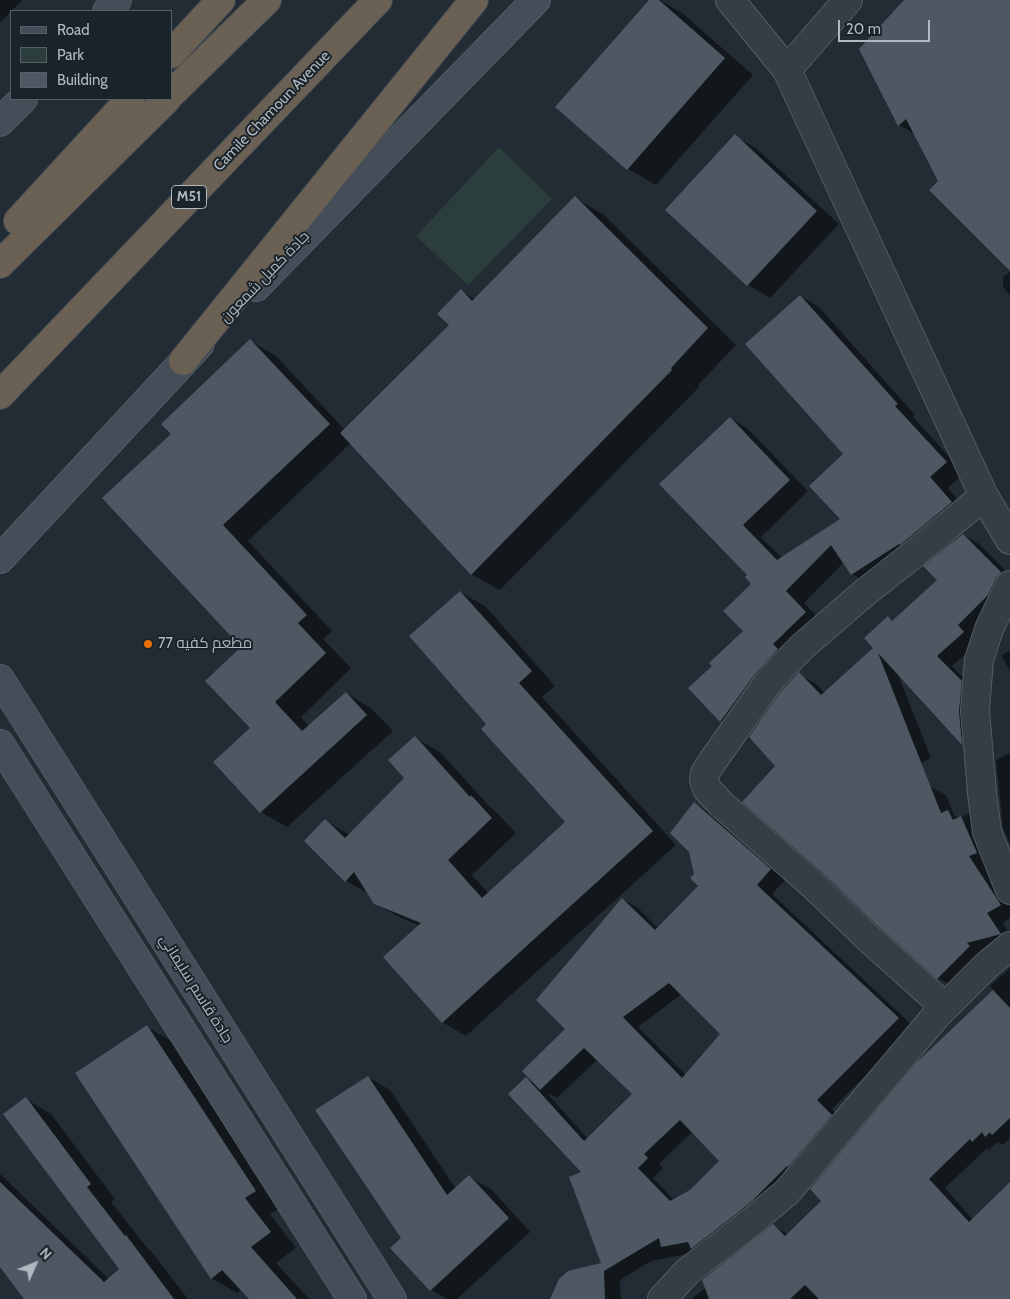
<!DOCTYPE html>
<meta charset="utf-8">
<style>
body{margin:0}
#map{position:relative;width:1010px;height:1299px;overflow:hidden;background:#232c34;font-family:Cabin,sans-serif}
canvas{display:block}
.legend{position:absolute;left:10px;top:10px;width:162px;height:90px;box-sizing:border-box;background:#1b232a;border:1px solid #575f67;margin:0;padding:6px 9px;list-style:none;font-size:15px;color:#b0b9c2}
.legend li{display:flex;align-items:center;gap:10px;height:25px}
.legend b{width:25px;border:1px solid #575f67}
.north{position:absolute;left:10px;top:1239px;width:50px;height:50px;-webkit-text-stroke:4px #1b232a;paint-order:stroke;rotate:46deg;font-size:14px;font-weight:700;line-height:20px;text-align:center;color:#b0b9c2}
.north::after{content:'';display:block;margin:auto;width:18px;height:22px;background:#b0b9c2;clip-path:polygon(50% 0,100% 100%,50% 72%,0 100%)}
.scale{position:absolute;left:838px;top:20px;width:92px;height:22px;box-sizing:border-box;border:2px solid #b0b9c2;border-top:0;padding-left:6px;font-size:15px;line-height:18px;white-space:nowrap;color:#b0b9c2;-webkit-text-stroke:4px #1b232a;paint-order:stroke}
</style>
<div id="map">
<canvas width="1010" height="1299"></canvas>
<ul class="legend">
<li><b style="height:6px;background:#444d58"></b>Road</li>
<li><b style="height:14px;background:#2c3e3c"></b>Park</li>
<li><b style="height:14px;background:#4e5863"></b>Building</li>
</ul>
<div class="north">N</div>
<div class="scale">20 m</div>
</div>
<script>
const context = document.querySelector('canvas').getContext('2d');
context.lineJoin = 'round';
function fillPath(path, color) {
  context.fillStyle = color;
  context.fill(path, 'evenodd');
}
function poly(rows) {
  const path = new Path2D();
  for (const r of rows) {
    path.moveTo(r[0], r[1]);
    for (let i = 2; i < r.length; i += 2) path.lineTo(r[i], r[i + 1]);
  }
  return path;
}
function stroke(path, color, width, dash) {
  context.strokeStyle = color;
  context.lineWidth = width;
  context.lineCap = dash ? 'butt' : 'round';
  context.setLineDash(dash || []);
  context.stroke(path);
}
function drawText(font, color, halo, rows, align = 'center') {
  context.font = font + ' Cabin,Cairo,sans-serif';
  context.lineWidth = 4;
  context.setLineDash([]);
  context.textBaseline = 'middle';
  context.strokeStyle = halo;
  context.fillStyle = color;
  for (const [text, x, y, turn = 0] of rows) {
    context.save();
    context.translate(x, y);
    context.rotate((+turn || 0) * Math.PI / 180);
    context.textAlign = isNaN(turn) ? turn : align;
    if (halo) context.strokeText(text, 0, 0);
    context.fillText(text, 0, 0);
    context.restore();
  }
}
fillPath(poly([
 [499,147,552,199,468,285,416,236]
]), '#2c3e3c');
fillPath(poly([
 [0,0,22,0,0,23],
 [651,0,660,0,682,13,753,75,656,185,628,169],
 [906,0,1010,0,1010,258,915,134,899,125],
 [735,136,757,149,839,224,770,298,748,285],
 [575,198,603,214,736,345,698,385,700,386,500,590,471,574,351,443,248,541,332,631,323,639,351,668,301,717,309,726,346,693,372,709,393,731,287,827,261,812,243,647,173,434,250,341,276,356,345,430,450,325,461,291,475,299],
 [1010,272,1010,296,1003,286,1003,277],
 [800,296,819,307,915,415,913,417,964,473,948,488,970,513,871,585,852,574,844,562,804,603,824,623,739,732,721,721,714,666,744,631,753,584,749,575,730,418,748,429,808,491,761,537,782,558,842,519,845,454],
 [963,535,979,544,1010,575,980,641,952,666,977,692,966,739,950,730,897,672,931,758,897,776,930,786,946,795,954,815,959,818,969,814,984,823,1010,903,1010,918,1003,923,1010,934,954,987,938,978,877,924,777,766,799,674,815,683,825,693,875,648,888,618,894,621,939,580],
 [460,592,485,606,555,686,542,697,676,845,466,1036,442,1022,420,926,399,917,374,903,369,894,346,881,325,821,350,835,406,778,415,738,440,752,491,808,495,811,516,833,472,875,489,894,567,822,488,724],
 [1010,651,1010,671,1001,655],
 [1010,753,1010,844,1003,828,996,760],
 [695,804,710,813,786,879,772,894,914,1027,832,1109,847,1125,697,1252,651,1261,620,1280,621,1299,556,1299,603,1264,583,1173,526,1079,536,1084,567,1029,623,899,638,908,658,928,700,886,696,874],
 [682,994,722,1033,686,1075,638,1027],
 [598,1059,634,1094,588,1139,546,1092,557,1098],
 [693,1131,721,1161,690,1191,674,1200,653,1178,663,1168,659,1164],
 [1010,968,1010,1138,1003,1145,997,1142,989,1150,986,1149,945,1188,973,1220,1010,1184,1010,1299,691,1299,706,1288,773,1226,788,1234,822,1201,917,1064,995,991,990,986],
 [147,1027,173,1042,282,1206,270,1214,296,1248,276,1263,309,1299,251,1299,242,1289,237,1293,211,1278],
 [368,1077,390,1090,456,1189,469,1177,491,1189,530,1232,457,1299,447,1299,431,1290,392,1248,402,1238],
 [26,1099,51,1114,115,1199,111,1202,148,1249,151,1251,188,1299,26,1299,0,1265,0,1174,109,1279,121,1269]
]), '#0007');
fillPath(poly([
 [649,0,659,0,725,58,627,170,555,107],
 [904,0,1010,0,1010,271,929,190,938,181,906,119,898,126,859,49],
 [735,134,817,211,747,286,665,210],
 [575,196,708,328,671,368,672,370,471,575,340,433,449,325,437,314,461,289,472,301],
 [800,295,898,404,895,406,947,462,930,477,952,502,900,545,899,544,851,575,831,545,786,591,806,612,773,644,778,649,755,674,720,722,688,688,712,666,709,663,743,631,723,611,751,584,745,577,747,575,659,484,730,417,790,480,743,525,777,560,840,519,809,486,843,454,745,344],
 [250,339,330,424,223,525,307,615,298,623,326,653,275,702,302,731,346,692,367,715,260,813,213,762,250,728,205,681,241,647,102,498,171,434,161,424],
 [963,534,1001,572,996,578,988,595,958,625,964,632,937,656,962,681,959,711,962,745,878,653,941,813,948,810,953,820,961,816,977,853,969,856,1001,905,987,913,1001,934,967,943,970,946,937,979,877,925,824,874,742,802,775,766,749,737,779,694,799,672,821,695,873,648,864,638,888,616,892,621,937,580,923,566],
 [460,591,532,671,519,683,653,831,442,1023,383,957,421,923,374,904,354,872,345,882,304,841,325,819,345,838,404,778,388,760,415,736,470,797,471,795,492,818,448,860,482,898,565,822,481,729,486,724,409,636],
 [694,802,771,869,757,885,899,1018,817,1100,832,1115,788,1167,787,1166,753,1200,735,1215,691,1249,688,1242,661,1247,659,1238,604,1271,605,1299,550,1299,559,1279,568,1271,601,1263,569,1177,581,1172,508,1094,526,1077,584,1141,632,1094,584,1048,540,1090,522,1071,565,1029,536,1000,622,898,655,930,698,886,690,878,694,874,689,852,670,833],
 [669,983,720,1034,682,1078,623,1017],
 [680,1120,719,1161,690,1190,670,1201,638,1168,648,1158,644,1154],
 [993,990,1010,1008,1010,1118,992,1135,990,1132,985,1137,982,1132,972,1142,970,1139,929,1179,969,1222,1010,1182,1010,1299,819,1299,805,1285,790,1299,709,1299,702,1280,773,1224,785,1236,821,1201,810,1189,916,1063],
 [147,1025,256,1191,245,1198,271,1232,251,1247,297,1299,249,1299,222,1270,211,1279,75,1073],
 [368,1076,447,1195,469,1175,509,1218,430,1291,390,1248,401,1238,315,1110],
 [26,1097,91,1184,87,1187,125,1236,126,1235,174,1299,24,1299,0,1267,0,1182,104,1282,119,1269,3,1114]
]), '#4e5863');
const street = poly([
 [730,0,787,70,984,496,1010,540],
 [787,70,848,0],
 [1010,585,989,629,979,660,975,710,982,793,987,832,1010,890],
 [945,1007,866,936,814,886,721,804,707,789,704,780,705,773,712,762,767,684,782,667,803,646,863,594,915,553,984,496],
 [662,1299,688,1271,745,1227,787,1192,936,1016,987,965,1010,946]
]);
const secondary = poly([
 [107,11,117,0],
 [0,122,23,99],
 [256,287,536,0],
 [0,559,200,344],
 [0,679,392,1299],
 [0,744,352,1299]
]);
const highway = poly([
 [171,54,221,0],
 [171,94,267,0],
 [18,221,130,99],
 [0,264,167,99],
 [183,361,474,0],
 [0,395,378,0]
]);
stroke(street, '#535c63', 30);
stroke(secondary, '#535c63', 30);
stroke(highway, '#404950', 30);
stroke(street, '#363e45', 28);
stroke(secondary, '#444d58', 28);
stroke(highway, '#6a6054', 28);
for (const [x, y, r, color] of [
 [148,644,5,"#e8710a"]
]) {
  const dot = new Path2D();
  dot.arc(x, y, r, 0, 2 * Math.PI);
  context.fillStyle = color;
  context.fill(dot);
  stroke(dot, '#1b232a', 2);
}
for (const [x, y, w] of [
 [189,197,35]
]) {
  const box = new Path2D();
  box.roundRect(x - w / 2, y - 11.5, w, 23, 4);
  context.fillStyle = '#1b232a';
  context.fill(box);
  stroke(box, '#b0b9c2', 1);
}
drawText('bold 14px', '#b0b9c2', null, [
 ["M51",189,197]
]);
drawText('15px', '#b0b9c2', '#1b232a', [
 ["Camile Chamoun Avenue",272,111,-46],
 ["جادة كميل شمعون",265,277,-46],
 ["جادة قاسم سليماني",196,989,58]
]);
drawText('15px', '#b0b9c2', '#1b232a', [
 ["مطعم كفيه 77",158,644]
], 'left');
</script>
